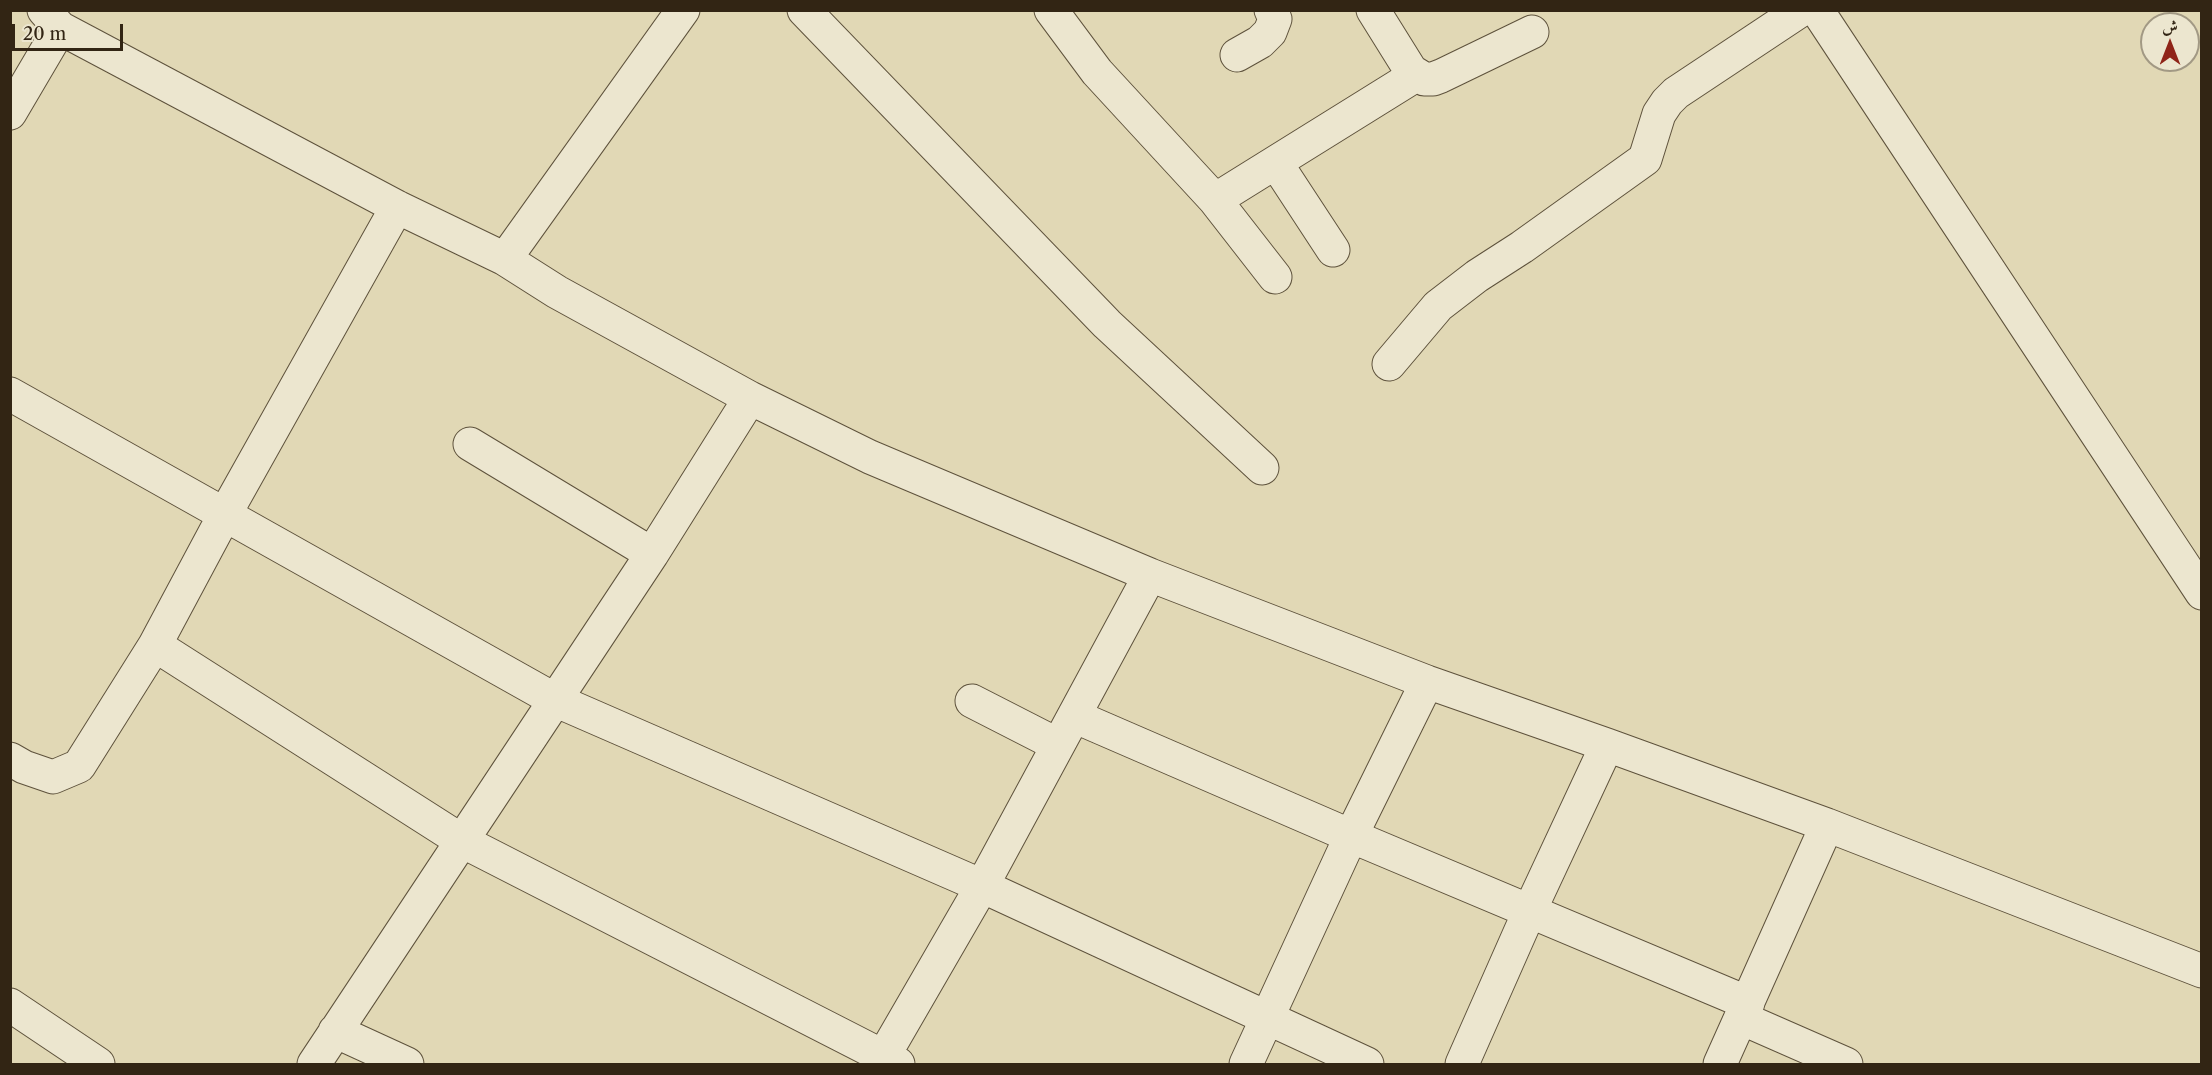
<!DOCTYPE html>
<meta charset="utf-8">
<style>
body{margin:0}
#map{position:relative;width:2212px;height:1075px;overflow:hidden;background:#e1d8b5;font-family:"Libre Caslon Text",Amiri,serif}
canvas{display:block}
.frame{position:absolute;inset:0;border:12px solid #322514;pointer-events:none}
.north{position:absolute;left:2140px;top:12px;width:60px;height:60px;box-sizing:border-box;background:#ece6cf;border:2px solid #a29984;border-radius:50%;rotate:0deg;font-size:16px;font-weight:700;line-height:24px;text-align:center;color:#322514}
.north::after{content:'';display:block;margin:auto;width:21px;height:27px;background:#8f2418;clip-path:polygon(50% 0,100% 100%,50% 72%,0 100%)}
.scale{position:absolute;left:12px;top:24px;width:111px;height:27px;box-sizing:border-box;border:3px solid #322514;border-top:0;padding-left:8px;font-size:18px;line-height:21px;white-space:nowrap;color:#322514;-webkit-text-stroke:4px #ece6cf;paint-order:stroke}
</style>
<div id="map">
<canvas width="2212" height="1075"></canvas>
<div class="frame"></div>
<div class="north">ش</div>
<div class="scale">20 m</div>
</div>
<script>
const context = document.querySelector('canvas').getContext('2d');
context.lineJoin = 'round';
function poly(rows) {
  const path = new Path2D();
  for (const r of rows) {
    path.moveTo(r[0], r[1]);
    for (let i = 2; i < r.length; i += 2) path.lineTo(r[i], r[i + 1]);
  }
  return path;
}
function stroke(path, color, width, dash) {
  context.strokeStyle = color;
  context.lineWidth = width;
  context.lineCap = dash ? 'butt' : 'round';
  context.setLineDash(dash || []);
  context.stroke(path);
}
const minor = poly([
 [44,10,60,28,397,207,505,259,557,292,750,398,870,457,1150,575,1427,682,1607,745,1827,825,2202,971],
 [804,10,1107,324,1262,468],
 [1051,10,1097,72,1215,200,1275,277],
 [1373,10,1411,71,1424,79,1433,79,1441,76,1532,32],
 [1817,10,2202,593],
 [1237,55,1260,42,1270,32,1275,19,1271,10],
 [10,113,60,28],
 [1276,163,1333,250],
 [1215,200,1416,75],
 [505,259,683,10],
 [1389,364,1438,306,1477,276,1522,247,1645,159,1659,114,1667,102,1676,93,1801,10],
 [10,394,555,700,982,886,1367,1064],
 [470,444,652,554],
 [155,645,462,841,898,1064],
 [972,701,1058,745],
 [1074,716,1351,836,1748,1003],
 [10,759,24,767,53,777,79,766,155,645,225,514,397,207],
 [10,1005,98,1064],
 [1741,1018,1846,1064],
 [335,1031,407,1064],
 [314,1064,652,554,750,398],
 [879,1064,982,886,1150,575],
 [1246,1064,1351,836,1427,682],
 [1462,1064,1530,910,1607,745],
 [1720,1064,1827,825]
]);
stroke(minor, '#5e523c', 35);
stroke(minor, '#ece6cf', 33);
</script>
